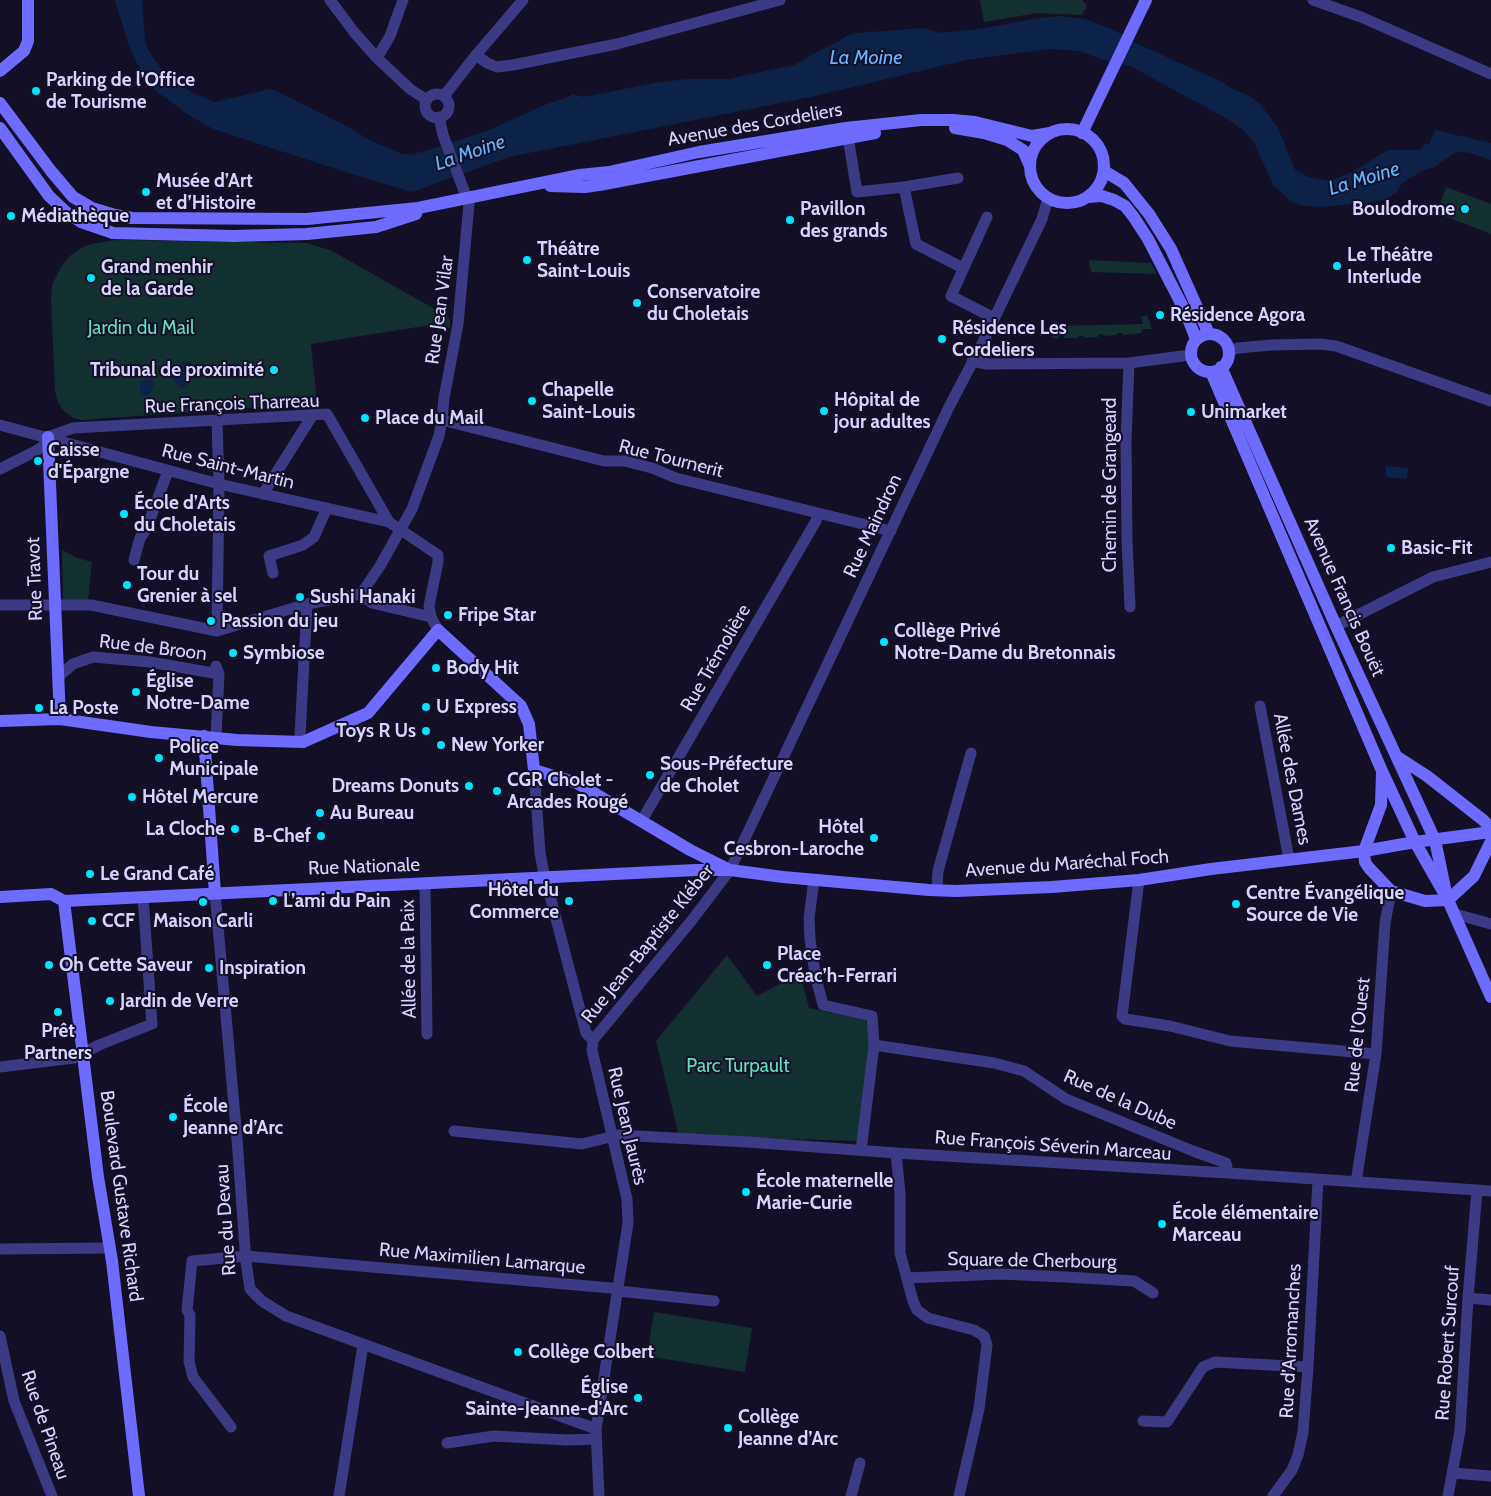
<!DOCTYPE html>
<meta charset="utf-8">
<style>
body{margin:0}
canvas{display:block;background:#130f26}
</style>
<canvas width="1491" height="1496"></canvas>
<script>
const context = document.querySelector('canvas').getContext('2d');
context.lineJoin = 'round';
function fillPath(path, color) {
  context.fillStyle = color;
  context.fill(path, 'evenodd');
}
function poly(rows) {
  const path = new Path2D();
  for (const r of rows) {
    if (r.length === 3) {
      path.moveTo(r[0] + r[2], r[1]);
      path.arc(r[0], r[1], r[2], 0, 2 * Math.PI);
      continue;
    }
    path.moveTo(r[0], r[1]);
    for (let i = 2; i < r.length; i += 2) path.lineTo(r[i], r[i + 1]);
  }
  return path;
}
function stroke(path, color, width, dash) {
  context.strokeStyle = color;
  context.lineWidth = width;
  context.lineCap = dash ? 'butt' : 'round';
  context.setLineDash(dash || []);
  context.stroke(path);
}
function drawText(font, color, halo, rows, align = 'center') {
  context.font = font + ' Cabin,sans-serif';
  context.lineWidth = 4;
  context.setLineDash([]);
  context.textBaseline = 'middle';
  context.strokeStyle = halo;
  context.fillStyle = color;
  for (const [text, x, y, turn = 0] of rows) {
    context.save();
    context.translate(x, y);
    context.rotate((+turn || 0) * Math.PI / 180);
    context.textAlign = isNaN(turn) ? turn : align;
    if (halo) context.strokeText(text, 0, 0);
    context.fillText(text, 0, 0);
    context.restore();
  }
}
fillPath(poly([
 [980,0,1082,0,1087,6,1082,15,1037,13,984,22],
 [1446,187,1491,204,1491,234,1437,213],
 [117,240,307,243,332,251,447,316,450,320,450,328,430,325,311,344,317,403,82,420,73,418,63,410,58,402,55,390,51,299,52,285,61,267,71,255,85,246,96,243],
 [1089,260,1151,263,1157,274,1091,272],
 [1147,315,1152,329,1143,329,1141,333,1123,335,1122,333,1117,333,1117,335,1104,336,1103,334,1098,335,1098,337,1084,338,1084,336,1079,336,1078,338,1064,338,1064,336,1059,336,1059,338,1051,338,1057,326,1143,324,1141,317],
 [62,550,77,558,92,562,88,600,63,600],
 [727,955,757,996,800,974,809,1008,866,1020,871,1044,858,1141,679,1136,656,1041],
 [654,1312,752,1328,745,1372,647,1356]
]), '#12302f');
fillPath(poly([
 [115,0,142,0,145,40,148,50,164,73,191,92,215,102,270,89,276,91,352,129,369,140,402,154,414,155,418,152,419,153,489,130,547,104,571,96,571,94,584,97,654,83,688,79,729,79,794,65,824,48,838,42,846,36,857,33,923,28,941,33,979,29,1040,18,1059,16,1085,19,1112,29,1138,44,1222,82,1231,88,1249,96,1261,105,1278,128,1295,170,1309,177,1324,180,1332,180,1354,171,1388,150,1420,150,1425,143,1429,144,1435,130,1491,143,1491,160,1469,153,1456,152,1433,168,1427,169,1403,182,1396,193,1389,198,1374,202,1320,207,1299,205,1292,202,1273,185,1254,142,1243,130,1226,118,1130,66,1109,62,1079,51,1048,49,966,60,815,96,509,157,412,192,355,175,213,129,187,114,155,90,139,67,130,49],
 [185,361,189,361,192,365,190,380,187,386,182,388,178,386,170,374],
 [153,379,154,385,149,395,146,396,140,395,140,383,142,380],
 [1386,466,1408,468,1407,479,1386,477]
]), '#0c2248');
stroke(poly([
 [330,0,354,32,377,58,410,89,427,100],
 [1313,0,1361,17,1491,74],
 [476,55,487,63,497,67,513,65,617,44,780,0],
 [377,58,390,36,403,0],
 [437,106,12],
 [444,96,476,55,523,0],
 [848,137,857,192,904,187,958,178],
 [904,187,916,244,963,268],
 [987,217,951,296,994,318],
 [1229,351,1238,348,1272,345,1320,344,1336,346,1491,401],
 [972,361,987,364,1129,363,1190,355],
 [1129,363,1126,440,1127,541,1130,607],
 [442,420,604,461,624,461,652,468,676,478,891,531],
 [217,421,219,484,217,631],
 [0,425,219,484,389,522,438,555,438,562,429,606,431,617,438,630],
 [48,437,73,428,327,414,389,522],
 [0,469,36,451,43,446,48,437],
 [263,494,312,416],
 [134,560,140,538,146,530,168,471],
 [273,573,269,556,303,545,314,537,327,508],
 [361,594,380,566,412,509,439,436,442,420,444,398,458,324,469,204,443,135,439,117],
 [361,594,372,603,431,617],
 [0,605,91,605,217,631,307,604,361,594],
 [1336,626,1433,577,1491,562],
 [59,676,73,664,93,657,150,662,219,674],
 [1260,706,1289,859],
 [216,737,219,674,216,666],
 [303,742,300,736,307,604],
 [534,770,540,853,543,869,586,1033,593,1040],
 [642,820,816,521,818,513],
 [814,880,809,918,810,939,815,974,823,1005,872,1016,874,1045,861,1150],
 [1139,880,1122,1016,1125,1019,1170,1026,1230,1041,1376,1054],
 [425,883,427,1034],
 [937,890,938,871,971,753],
 [215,893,237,1139,246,1262,250,1289,262,1301,286,1316,596,1429],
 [1455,914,1491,924],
 [593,1040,692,920,730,870,949,407,981,346,1042,219,1048,198],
 [593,1040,592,1050,627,1199,628,1223,596,1429,599,1496],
 [874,1045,994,1063,1024,1071,1066,1099,1193,1151,1226,1163,1228,1173],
 [0,1067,74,1058,99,1045,152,1024,143,897],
 [454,1131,582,1144,618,1135,748,1142,896,1153,1228,1173,1491,1191],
 [896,1153,900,1194,900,1253,913,1301,917,1310,928,1318,974,1330,984,1336,987,1345,979,1409,959,1496],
 [1356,1182,1376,1054,1385,923,1391,891],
 [0,1249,110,1248],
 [907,1278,1001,1274,1066,1277,1134,1281,1153,1293],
 [1468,1298,1491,1300],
 [0,1336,14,1401,52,1496],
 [1143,1421,1167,1422,1203,1367,1215,1362,1308,1367],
 [231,1427,193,1377,189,1361,190,1315,187,1310,192,1261,246,1256,611,1288,618,1291,714,1301],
 [447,1443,494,1436,567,1440,596,1439],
 [1453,1473,1491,1476],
 [339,1496,363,1345],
 [851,1496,860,1463],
 [1273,1496,1292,1470,1298,1455,1303,1432,1308,1367,1318,1180],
 [1448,1496,1460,1431,1468,1298,1477,1190]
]), '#3d3a85', 11);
stroke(poly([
 [0,71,24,51,28,41,28,0],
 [0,103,51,171,73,197,92,208,115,215,132,218,307,219,418,208,580,175,609,172,699,152,846,128,921,120,953,120,975,122,1032,136,1050,133],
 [0,128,49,196,66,212,81,222,113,233,233,236,307,234,376,227,416,214],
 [955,128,984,133,1007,140,1023,150,1030,166],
 [1067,166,37],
 [1082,133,1146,0],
 [1104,171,1124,183,1149,214,1171,249,1209,334],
 [550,186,585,187,599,185,875,133],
 [1088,197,1102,196,1114,200,1125,206,1133,216,1148,239,1185,311,1196,339],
 [1210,353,19],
 [1221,367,1336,626,1435,840,1445,888],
 [1211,372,1382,771,1415,842,1448,900,1491,997],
 [48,437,60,719],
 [0,721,60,719,151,732,237,740,303,742,368,713,438,630,521,706,529,724,534,770,577,783,690,850,728,869],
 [204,736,215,893],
 [1396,756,1427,776,1483,820,1491,828],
 [1382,774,1381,805,1364,851,1365,862,1369,868,1391,891,1425,901,1448,900,1474,876,1491,841],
 [0,897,51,894,64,901,696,870,730,870,783,877,929,890,956,891,1052,887,1139,880,1211,869,1364,851,1415,842,1491,832],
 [64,901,98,1177,112,1261,139,1496]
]), '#6f6bff', 12);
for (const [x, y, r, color] of [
 [36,91,5,"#00e5ff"],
 [146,192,5,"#00e5ff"],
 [1465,209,5,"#00e5ff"],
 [11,216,5,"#00e5ff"],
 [790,220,5,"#00e5ff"],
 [527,260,5,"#00e5ff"],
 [1337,266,5,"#00e5ff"],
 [91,278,5,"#00e5ff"],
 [637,303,5,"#00e5ff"],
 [1160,315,5,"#00e5ff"],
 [942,339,5,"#00e5ff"],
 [274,370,5,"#00e5ff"],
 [532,401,5,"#00e5ff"],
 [824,411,5,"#00e5ff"],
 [1191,412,5,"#00e5ff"],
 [365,418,5,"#00e5ff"],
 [38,461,5,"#00e5ff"],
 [124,514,5,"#00e5ff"],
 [1391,548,5,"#00e5ff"],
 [127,585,5,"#00e5ff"],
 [300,597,5,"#00e5ff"],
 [448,615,5,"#00e5ff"],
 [211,621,5,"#00e5ff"],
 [884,642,5,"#00e5ff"],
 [233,653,5,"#00e5ff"],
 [436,668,5,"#00e5ff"],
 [136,692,5,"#00e5ff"],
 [426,707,5,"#00e5ff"],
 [39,708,5,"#00e5ff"],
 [426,731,5,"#00e5ff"],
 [441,745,5,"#00e5ff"],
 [159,758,5,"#00e5ff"],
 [650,775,5,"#00e5ff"],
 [469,786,5,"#00e5ff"],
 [497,791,5,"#00e5ff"],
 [132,797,5,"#00e5ff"],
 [320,813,5,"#00e5ff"],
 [235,829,5,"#00e5ff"],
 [321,836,5,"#00e5ff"],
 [874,838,5,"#00e5ff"],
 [90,874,5,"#00e5ff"],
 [273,901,5,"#00e5ff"],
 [569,901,5,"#00e5ff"],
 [203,902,5,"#00e5ff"],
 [1236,904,5,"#00e5ff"],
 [92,921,5,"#00e5ff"],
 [49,965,5,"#00e5ff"],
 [767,965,5,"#00e5ff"],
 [209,968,5,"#00e5ff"],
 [110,1001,5,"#00e5ff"],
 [58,1012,5,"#00e5ff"],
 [173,1117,5,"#00e5ff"],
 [746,1192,5,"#00e5ff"],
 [1162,1224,5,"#00e5ff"],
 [518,1352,5,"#00e5ff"],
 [638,1398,5,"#00e5ff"],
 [728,1428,5,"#00e5ff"]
]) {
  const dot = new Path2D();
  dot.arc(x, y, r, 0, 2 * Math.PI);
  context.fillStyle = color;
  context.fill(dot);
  stroke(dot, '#130f26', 2);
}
drawText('bold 19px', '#d9d4ff', '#130f26', [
 ["Parking de l’Office",46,80],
 ["de Tourisme",46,102],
 ["Musée d’Art",156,181],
 ["et d’Histoire",156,203],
 ["Pavillon",800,209],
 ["des grands",800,231],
 ["Boulodrome",1455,209,"right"],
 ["Médiathèque",21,216],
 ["Théâtre",537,249],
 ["Saint-Louis",537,271],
 ["Le Théâtre",1347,255],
 ["Interlude",1347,277],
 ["Grand menhir",101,267],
 ["de la Garde",101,289],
 ["Conservatoire",647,292],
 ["du Choletais",647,314],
 ["Résidence Agora",1170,315],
 ["Résidence Les",952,328],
 ["Cordeliers",952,350],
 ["Tribunal de proximité",264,370,"right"],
 ["Chapelle",542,390],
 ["Saint-Louis",542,412],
 ["Hôpital de",834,400],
 ["jour adultes",834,422],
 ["Unimarket",1201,412],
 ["Place du Mail",375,418],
 ["Caisse",48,450],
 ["d'Épargne",48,472],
 ["École d’Arts",134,503],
 ["du Choletais",134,525],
 ["Basic-Fit",1401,548],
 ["Tour du",137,574],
 ["Grenier à sel",137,596],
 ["Sushi Hanaki",310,597],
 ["Fripe Star",458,615],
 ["Passion du jeu",221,621],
 ["Collège Privé",894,631],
 ["Notre-Dame du Bretonnais",894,653],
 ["Symbiose",243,653],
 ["Body Hit",446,668],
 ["Église",146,681],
 ["Notre-Dame",146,703],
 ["U Express",436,707],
 ["La Poste",49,708],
 ["Toys R Us",416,731,"right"],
 ["New Yorker",451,745],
 ["Police",169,747],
 ["Municipale",169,769],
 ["Sous-Préfecture",660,764],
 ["de Cholet",660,786],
 ["CGR Cholet -",507,780],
 ["Arcades Rougé",507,802],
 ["Dreams Donuts",459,786,"right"],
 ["Hôtel Mercure",142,797],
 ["Au Bureau",330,813],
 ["Hôtel",864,827,"right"],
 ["Cesbron-Laroche",864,849,"right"],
 ["La Cloche",225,829,"right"],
 ["B-Chef",311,836,"right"],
 ["Le Grand Café",100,874],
 ["Hôtel du",559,890,"right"],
 ["Commerce",559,912,"right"],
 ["Centre Évangélique",1246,893],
 ["Source de Vie",1246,915],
 ["L’ami du Pain",283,901],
 ["CCF",102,921],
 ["Maison Carli",203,921,"center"],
 ["Place",777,954],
 ["Créac’h-Ferrari",777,976],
 ["Oh Cette Saveur",59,965],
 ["Inspiration",219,968],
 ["Jardin de Verre",120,1001],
 ["Prêt",58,1031,"center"],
 ["Partners",58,1053,"center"],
 ["École",183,1106],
 ["Jeanne d’Arc",183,1128],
 ["École maternelle",756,1181],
 ["Marie-Curie",756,1203],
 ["École élémentaire",1172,1213],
 ["Marceau",1172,1235],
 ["Collège Colbert",528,1352],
 ["Église",628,1387,"right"],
 ["Sainte-Jeanne-d'Arc",628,1409,"right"],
 ["Collège",738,1417],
 ["Jeanne d’Arc",738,1439]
], 'left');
drawText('19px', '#d9d4ff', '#130f26', [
 ["Avenue des Cordeliers",755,125,-10],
 ["Rue Jean Vilar",440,310,-82],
 ["Rue François Tharreau",232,404,-2],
 ["Rue Tournerit",671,459,14],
 ["Rue Saint-Martin",228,467,14],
 ["Chemin de Grangeard",1110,485,-90],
 ["Rue Maindron",873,526,-65],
 ["Rue Travot",35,579,-92],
 ["Avenue Francis Bouët",1344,597,66],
 ["Rue de Broon",153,648,7],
 ["Rue Trémolière",716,658,-60],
 ["Allée des Dames",1292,779,79],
 ["Avenue du Maréchal Foch",1067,864,-4],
 ["Rue Nationale",364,867,-2],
 ["Rue Jean-Baptiste Kléber",648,944,-51],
 ["Allée de la Paix",409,959,-91],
 ["Rue de l’Ouest",1358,1035,-84],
 ["Rue de la Dube",1120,1100,24],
 ["Rue Jean Jaurès",627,1126,77],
 ["Rue François Séverin Marceau",1053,1146,4],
 ["Boulevard Gustave Richard",121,1196,82],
 ["Rue du Devau",226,1220,-94],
 ["Rue Maximilien Lamarque",482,1259,5],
 ["Square de Cherbourg",1032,1261,1],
 ["Rue d’Arromanches",1291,1341,-87],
 ["Rue Robert Surcouf",1448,1343,-86],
 ["Rue de Pineau",45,1425,71]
]);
drawText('19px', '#5fe0c0', '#130f26', [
 ["Jardin du Mail",141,328],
 ["Parc Turpault",738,1066]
]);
drawText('italic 20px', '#62b6ff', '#130f26', [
 ["La Moine",866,58],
 ["La Moine",470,153,-19],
 ["La Moine",1364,179,-17]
]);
</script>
